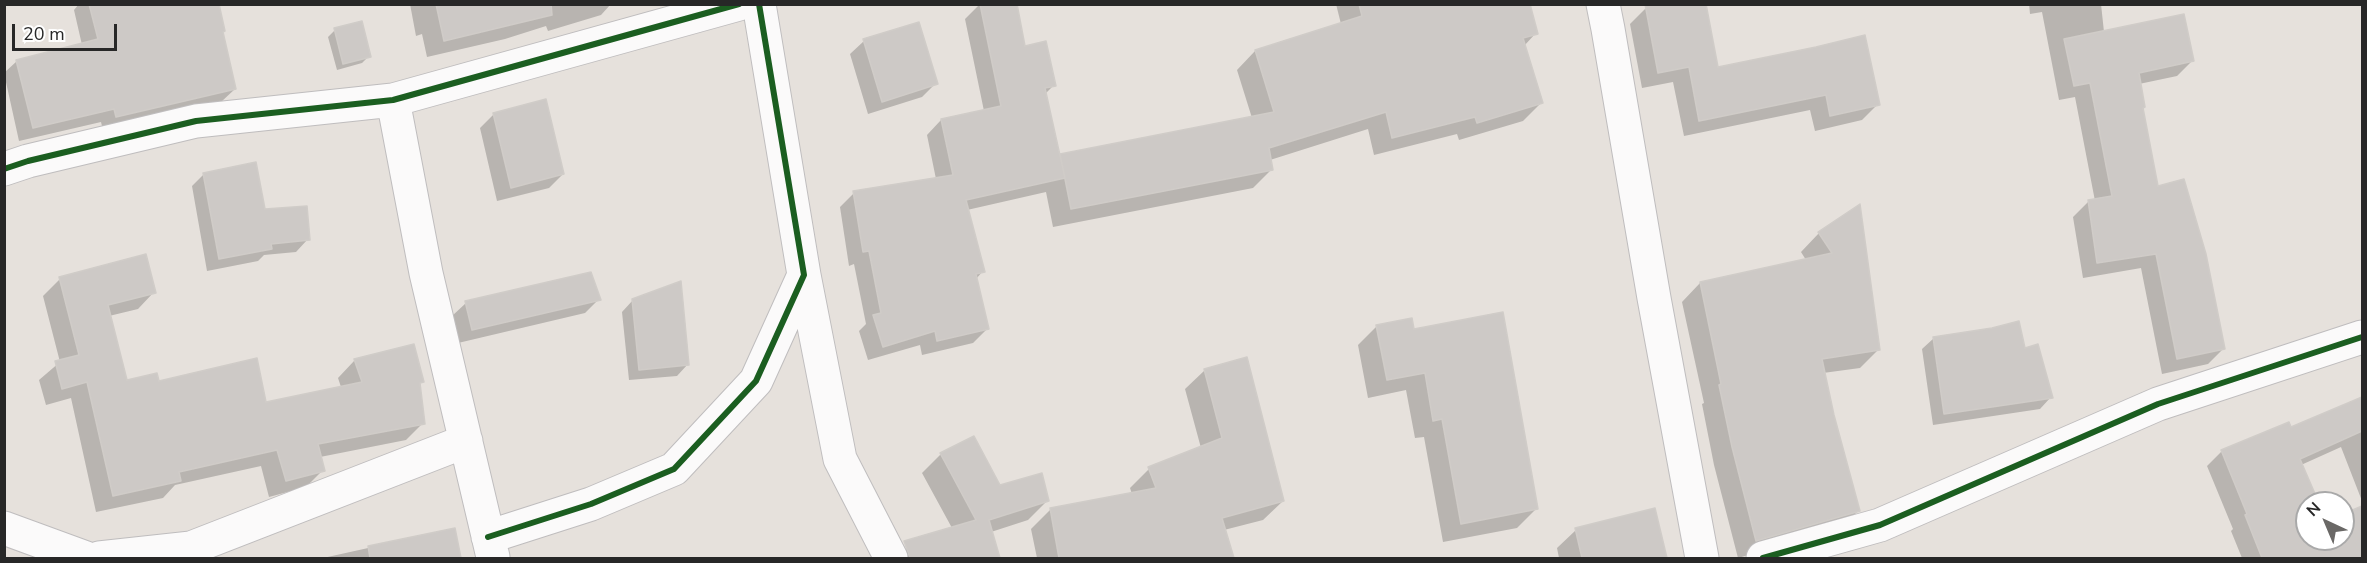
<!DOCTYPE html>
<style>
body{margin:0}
#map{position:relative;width:2367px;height:563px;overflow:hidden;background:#e6e1dc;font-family:"Nunito Sans",sans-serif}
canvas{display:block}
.frame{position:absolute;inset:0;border:6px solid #272727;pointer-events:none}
.north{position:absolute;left:2295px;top:491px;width:60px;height:60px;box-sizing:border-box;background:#fff;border:2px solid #a9a9a9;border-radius:50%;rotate:316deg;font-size:16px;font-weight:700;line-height:24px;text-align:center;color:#272727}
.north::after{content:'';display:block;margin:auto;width:21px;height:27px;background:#6a6866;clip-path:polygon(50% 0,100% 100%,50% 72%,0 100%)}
.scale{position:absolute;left:12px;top:24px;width:105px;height:27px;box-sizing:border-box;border:3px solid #272727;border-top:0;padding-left:8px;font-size:18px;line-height:21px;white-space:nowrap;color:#272727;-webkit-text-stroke:4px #fff;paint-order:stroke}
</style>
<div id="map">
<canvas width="2367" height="563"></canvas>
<div class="frame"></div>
<div class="north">N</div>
<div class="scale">20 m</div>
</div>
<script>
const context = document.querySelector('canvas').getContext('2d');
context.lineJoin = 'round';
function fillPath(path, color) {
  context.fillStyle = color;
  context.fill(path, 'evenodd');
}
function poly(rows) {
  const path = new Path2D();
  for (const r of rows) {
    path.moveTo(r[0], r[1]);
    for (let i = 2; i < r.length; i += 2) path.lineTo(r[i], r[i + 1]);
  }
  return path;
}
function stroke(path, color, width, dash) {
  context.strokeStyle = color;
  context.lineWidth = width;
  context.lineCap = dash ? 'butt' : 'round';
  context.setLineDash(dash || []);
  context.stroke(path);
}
fillPath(poly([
 [79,4,217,4,235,89,221,102,103,130,101,122,19,141,4,73,17,61,82,45,74,10],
 [410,4,611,4,601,15,548,31,546,26,505,39,427,57,422,34,416,36],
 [980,4,1015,4,1024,48,1054,85,1045,94,1059,158,1061,155,1252,118,1237,70,1255,51,1341,24,1336,4,1529,4,1536,33,1524,46,1541,103,1523,121,1459,140,1457,134,1374,155,1368,129,1270,160,1271,170,1253,188,1053,227,1046,192,967,210,983,271,976,279,988,328,973,343,922,355,920,345,868,360,859,331,866,324,854,264,849,266,840,207,854,193,936,179,927,135,941,120,984,111,965,19],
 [2029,4,2101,4,2104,32,2192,61,2177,76,2139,84,2142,109,2157,188,2223,349,2208,364,2162,374,2141,268,2083,278,2073,217,2088,202,2095,201,2075,97,2059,100,2042,12,2030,14],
 [1646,8,1717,69,1878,104,1862,120,1815,131,1810,110,1684,136,1673,82,1642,88,1630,24],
 [335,30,369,56,362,63,337,70,328,37],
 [864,41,936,83,922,97,868,114,850,54],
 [494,114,563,174,549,188,497,201,480,128],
 [204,174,263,210,308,239,296,252,264,255,258,261,207,271,192,186],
 [1859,207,1879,349,1860,368,1823,373,1858,511,1840,529,1738,558,1714,465,1702,404,1704,403,1682,302,1700,283,1806,260,1801,252,1819,233],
 [60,279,154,292,138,309,109,316,126,382,158,382,265,403,341,387,338,378,354,361,413,346,422,381,419,385,423,423,406,440,320,457,323,470,306,487,269,497,261,466,175,485,163,498,96,512,71,398,46,405,39,380,60,362,43,296],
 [599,299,585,313,458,343,452,316,466,303],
 [633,300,688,364,677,376,629,380,622,312],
 [1377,326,1413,330,1536,509,1517,528,1443,542,1424,437,1415,438,1406,390,1368,398,1358,345],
 [1934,338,2024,350,2051,397,2040,409,1933,425,1922,349],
 [1205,370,1283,501,1263,520,1224,530,1231,556,1228,558,1037,558,1031,529,1050,510,1132,494,1130,488,1149,469,1201,448,1185,389],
 [2362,399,2362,501,2341,447,2301,465,2317,503,2307,503,2307,539,2343,539,2343,516,2362,508,2362,558,2242,558,2231,531,2233,529,2207,466,2221,452,2288,424,2291,429],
 [941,454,999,486,1047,501,1028,520,991,532,999,558,898,558,917,539,952,528,922,473],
 [1654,510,1665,558,1559,558,1557,548,1576,530],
 [454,529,460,558,323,558]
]), '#0003');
const building = poly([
 [89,4,219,4,225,31,223,32,236,89,116,117,114,109,33,128,16,60,98,39,89,4],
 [436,4,551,4,552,15,444,41,436,4],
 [980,4,1017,4,1025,46,1046,41,1056,86,1045,88,1065,178,966,200,985,272,976,274,989,329,937,341,935,331,883,347,873,315,881,313,869,251,863,252,853,191,953,175,941,119,1001,106,980,4],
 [1359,4,1530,4,1538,34,1523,38,1543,103,1477,123,1475,117,1392,138,1386,112,1269,148,1273,170,1071,209,1060,154,1274,112,1255,50,1362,16,1359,4],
 [1645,4,1706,4,1718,67,1816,47,1865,35,1880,105,1830,116,1826,95,1699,121,1689,67,1658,73,1645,4],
 [2184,14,2194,61,2139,73,2145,107,2143,108,2158,186,2184,179,2206,254,2225,349,2177,359,2156,254,2097,263,2088,200,2112,196,2090,83,2074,86,2064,39,2184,14],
 [362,21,371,57,343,64,334,28,362,21],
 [919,22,938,84,882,102,863,39,919,22],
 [546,99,564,174,511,188,493,113,546,99],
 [256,162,265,209,307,206,310,240,271,244,272,249,219,259,203,173,256,162],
 [1860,204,1880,350,1822,359,1834,415,1860,511,1756,541,1732,447,1719,385,1721,384,1700,282,1832,253,1818,232,1860,204],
 [146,254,156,293,108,305,127,380,157,373,159,381,257,358,266,402,362,382,354,359,414,344,424,382,420,383,425,424,318,444,325,471,286,481,277,450,179,472,181,481,113,496,87,382,62,389,55,361,79,355,59,277,146,254],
 [591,272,601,300,472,330,465,301,591,272],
 [681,281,689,365,639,370,632,299,681,281],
 [1503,312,1538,509,1461,524,1442,419,1433,421,1425,373,1387,380,1376,325,1412,318,1414,329,1503,312],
 [2019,321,2025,348,2038,344,2053,398,1944,414,1933,337,1992,328,2019,321],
 [1247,357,1284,501,1222,518,1234,558,1059,558,1050,508,1156,488,1148,467,1222,438,1204,369,1247,357],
 [2362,397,2362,431,2300,459,2319,503,2307,503,2307,539,2343,539,2343,514,2362,506,2362,558,2262,558,2245,515,2247,514,2221,450,2289,422,2291,427,2362,397],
 [974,436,1000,485,1042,473,1049,501,989,520,1000,558,910,558,904,541,976,520,940,453,974,436],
 [1655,508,1667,558,1582,558,1575,528,1655,508],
 [455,528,461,558,370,558,368,546,455,528]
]);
fillPath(building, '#cdc9c6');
stroke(building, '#d0ccc8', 1.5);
const minor = poly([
 [1603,4,1608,29,1654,298,1702,558],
 [393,100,426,273,493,557],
 [4,169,28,161,196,121,393,100,739,4],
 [804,275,840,459,891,558],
 [4,528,86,558],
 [488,537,591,504,674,469,756,381,804,275,759,4],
 [99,558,191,548,466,441],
 [1763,558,1880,525,2158,404,2362,337]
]);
stroke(minor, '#bfbdbe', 35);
stroke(minor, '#fbfafa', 33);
stroke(poly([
 [4,169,28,161,196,121,393,100,739,4],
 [488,537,591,504,674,469,756,381,804,275,759,4],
 [1763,558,1880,525,2158,404,2362,337]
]), '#1b5e20', 6);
</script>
